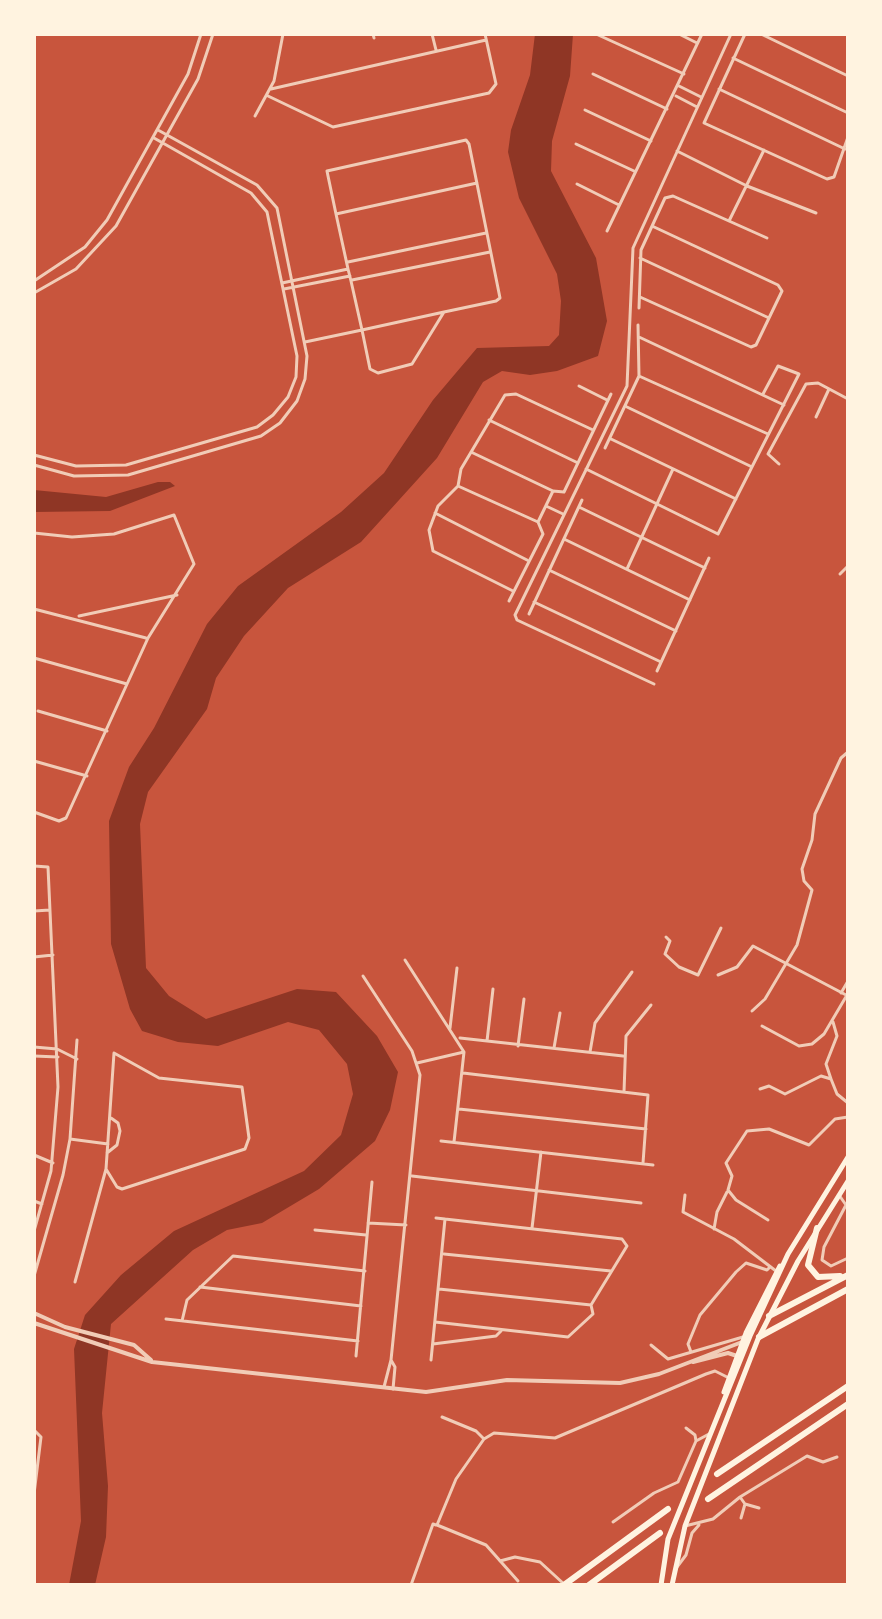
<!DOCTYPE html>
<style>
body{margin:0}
#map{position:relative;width:882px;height:1619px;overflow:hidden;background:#c8553d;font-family:"Varela Round",sans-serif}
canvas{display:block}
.frame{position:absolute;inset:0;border:36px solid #fff3e0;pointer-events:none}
</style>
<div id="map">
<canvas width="882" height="1619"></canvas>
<div class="frame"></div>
</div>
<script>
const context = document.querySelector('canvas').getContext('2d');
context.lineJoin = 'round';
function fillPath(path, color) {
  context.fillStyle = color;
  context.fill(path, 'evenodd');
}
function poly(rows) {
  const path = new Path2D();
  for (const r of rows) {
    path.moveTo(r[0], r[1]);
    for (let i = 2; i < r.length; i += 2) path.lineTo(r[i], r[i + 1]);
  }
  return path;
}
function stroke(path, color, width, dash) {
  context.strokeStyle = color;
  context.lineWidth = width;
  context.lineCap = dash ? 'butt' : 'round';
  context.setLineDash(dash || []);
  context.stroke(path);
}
fillPath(poly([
 [535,34,573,34,570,76,552,141,551,171,596,258,607,321,598,356,557,371,530,375,502,371,483,382,437,458,361,542,288,588,244,636,216,678,207,709,148,792,140,824,146,968,169,996,206,1019,297,989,336,992,377,1036,398,1072,390,1110,375,1141,319,1189,262,1223,227,1230,193,1250,111,1324,102,1413,108,1486,106,1537,95,1585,69,1585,81,1521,74,1349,85,1315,121,1275,174,1231,304,1171,341,1135,353,1094,347,1064,319,1030,288,1022,218,1046,178,1042,142,1031,130,1009,111,944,109,821,129,767,154,728,207,624,238,586,341,512,384,473,433,400,477,348,549,346,559,335,561,301,557,274,519,198,508,152,511,130,530,75],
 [158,482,170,482,175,486,110,511,34,512,34,490,106,497]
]), '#8f3625');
stroke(poly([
 [373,34,374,38],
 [432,34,436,50],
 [596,34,684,74],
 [679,34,697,43],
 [745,34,704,123,827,179,834,177,848,137],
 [761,34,848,76],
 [847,34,848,34],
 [733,58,848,113],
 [593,74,667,109],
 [679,86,701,97],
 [271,89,486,40],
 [719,89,845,149],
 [268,96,333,127,489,93,496,84,485,34],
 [676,96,697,107],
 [585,110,651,141],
 [255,116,274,81,283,34],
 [576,144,634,171],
 [677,151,747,186,816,213],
 [577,184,619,205],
 [336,214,477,183],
 [729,221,764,150],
 [607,231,702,34],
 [640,258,769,318],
 [348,262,486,233],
 [352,280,490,252],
 [34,281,85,247,107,220,188,74,201,34],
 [282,283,348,269],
 [284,289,350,276],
 [34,293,76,269,116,226,198,79,213,34],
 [640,297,751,347,756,345,782,291,778,285,652,226],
 [639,308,641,250,665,198,673,196,767,238],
 [639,337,784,405],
 [305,342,362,330,444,312,496,301,500,298,469,144,466,140,327,171,328,176,336,214,348,269,351,281,362,330,370,369,378,373,412,364,444,312],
 [639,376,768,434],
 [579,386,607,400],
 [627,407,750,466],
 [816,417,829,389],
 [489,420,578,463],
 [611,439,736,499],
 [605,448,639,376,638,325],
 [471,452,553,491],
 [34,455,76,466,126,465,257,427,273,415,288,397,296,377,297,356,267,212,251,193,154,138],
 [779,464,768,454,806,384,818,383,848,399],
 [34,465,74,476,128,475,261,436,280,423,297,401,305,379,307,356,277,208,257,185,158,130],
 [586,469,718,534,799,374,778,366,763,394],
 [458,486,538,522],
 [546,506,563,514],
 [579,507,705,568],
 [435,513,527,560],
 [34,533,72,537,114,534,174,515,194,564,148,638,66,818,59,821,34,812],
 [564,539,690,600],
 [627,569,673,469],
 [549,570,676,631],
 [840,574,848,566],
 [513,591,433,551,429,530,438,506,458,486,461,469,505,395,516,394,593,430],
 [509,601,543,534,538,522,553,491,564,492,611,394],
 [534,602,661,662],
 [34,609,146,638],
 [529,614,582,500],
 [79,616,177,595],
 [34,658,127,684],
 [657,671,709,558],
 [654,684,517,620,515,615,627,386,633,248,731,34],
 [38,711,107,731],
 [34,761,87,776],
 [34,866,48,867,58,1087,51,1171,34,1231],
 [34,911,50,910],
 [666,937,670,941,665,954,679,967,698,975,721,928],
 [34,957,53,955],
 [405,960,464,1052,454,1142],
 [718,975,737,967,753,946,848,996],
 [363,976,412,1051,420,1075,391,1360],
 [841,993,848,981],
 [752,1011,765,999,797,945,812,890,804,881,802,869,812,840,815,814,841,758,848,752],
 [762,1026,799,1046,812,1044,824,1034,847,995],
 [450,1028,457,968],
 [460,1038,623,1056],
 [487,1041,493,989],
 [518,1046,524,999],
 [34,1047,57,1049,77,1059],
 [554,1048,560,1013],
 [590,1052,595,1023,632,972],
 [34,1056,58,1057],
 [417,1063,464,1052],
 [463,1073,648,1095,643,1163],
 [831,1079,826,1064,837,1036,833,1022],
 [760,1089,769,1086,785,1094,821,1076,831,1079,837,1094,848,1103],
 [624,1092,626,1036,651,1005],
 [459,1109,646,1129],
 [70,1139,108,1144],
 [441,1141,653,1165],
 [107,1153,117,1145,120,1131,118,1123,111,1118],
 [34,1155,53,1163],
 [412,1176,641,1203],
 [685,1195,683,1212,734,1239,776,1271],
 [839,1195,846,1205,824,1247,822,1260,831,1266,848,1258],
 [34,1201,42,1204],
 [768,1220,736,1200,728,1190,732,1176,726,1163,747,1131,769,1129,809,1145,835,1119,848,1117],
 [368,1223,406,1225],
 [532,1228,541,1152],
 [714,1229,717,1212,727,1192],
 [315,1230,366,1235],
 [444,1254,611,1271],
 [34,1276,63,1175,70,1139,77,1040],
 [75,1282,106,1169,114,1053,159,1078,242,1087,249,1138,245,1149,122,1189,117,1187,106,1169],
 [200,1287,361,1306],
 [439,1289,591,1305],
 [166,1319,358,1341],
 [182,1321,187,1300,233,1256,365,1271],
 [435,1322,568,1337,593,1314,591,1305,627,1246,622,1239,436,1218],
 [433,1344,496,1336,501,1331],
 [651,1345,668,1359,743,1337],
 [691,1352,688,1344,700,1315,736,1272,746,1263,767,1270,770,1267],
 [356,1356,372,1182],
 [431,1360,445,1219],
 [384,1387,391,1360,395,1367,393,1389],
 [442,1417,476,1431,484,1439],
 [686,1428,695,1435,696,1441],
 [34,1430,41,1437,34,1494],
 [740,1497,745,1504,759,1508],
 [741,1518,745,1504],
 [613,1522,654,1493,678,1482,696,1441,709,1434],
 [685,1526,713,1519,740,1497,807,1456,823,1462,837,1457],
 [500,1561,515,1557,540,1562,565,1585],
 [677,1567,686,1555,692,1533,699,1525],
 [518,1581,486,1545,437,1525,456,1479,484,1439,494,1433,555,1438,706,1374,715,1371,729,1378],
 [411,1585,433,1524,436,1525]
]), '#f1ccb7', 3);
stroke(poly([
 [34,1313,65,1327,134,1345,151,1360],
 [34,1323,152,1362,426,1392,507,1380,620,1383,659,1374,742,1342],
 [693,1362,728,1353,737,1356]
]), '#f1ccb7', 4);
stroke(poly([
 [724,1392,746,1333,780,1266],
 [661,1585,668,1539,750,1336,788,1254,848,1157],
 [672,1585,685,1526,758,1339,798,1261,848,1181]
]), '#fff3e0', 5);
stroke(poly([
 [817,1228,808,1265,818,1277,840,1276],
 [769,1316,848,1275],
 [759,1337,848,1289],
 [717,1474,848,1386],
 [708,1499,848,1404],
 [564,1585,668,1509],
 [589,1585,660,1533]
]), '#fff3e0', 6);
</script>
